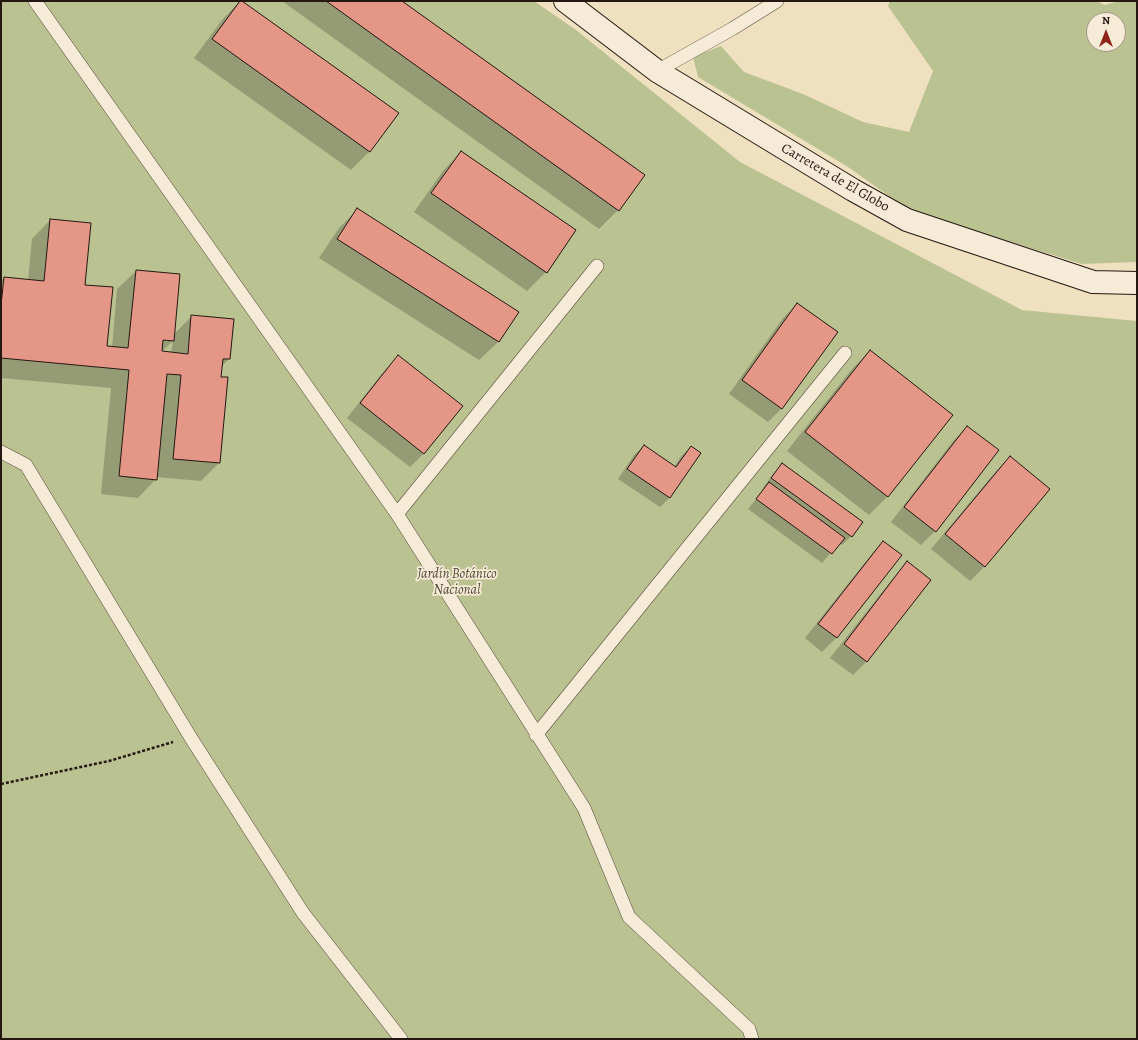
<!DOCTYPE html>
<meta charset="utf-8">
<style>
body{margin:0}
#map{position:relative;width:1138px;height:1040px;overflow:hidden;background:#efe0c0;font-family:Alegreya,serif}
canvas{display:block}
.frame{position:absolute;inset:0;border:2px solid #251712;pointer-events:none}
.north{position:absolute;left:1086px;top:12px;width:40px;height:40px;box-sizing:border-box;background:#f5ebd6;border:1px solid #a29688;border-radius:50%;rotate:0deg;font-size:11px;font-weight:700;line-height:16px;text-align:center;color:#251712}
.north::after{content:'';display:block;margin:auto;width:14px;height:18px;background:#8f2418;clip-path:polygon(50% 0,100% 100%,50% 72%,0 100%)}
</style>
<div id="map">
<canvas width="1138" height="1040"></canvas>
<div class="frame"></div>
<div class="north">N</div>
</div>
<script>
const context = document.querySelector('canvas').getContext('2d');
context.lineJoin = 'round';
function fillPath(path, color) {
  context.fillStyle = color;
  context.fill(path, 'evenodd');
}
function poly(rows) {
  const path = new Path2D();
  for (const r of rows) {
    path.moveTo(r[0], r[1]);
    for (let i = 2; i < r.length; i += 2) path.lineTo(r[i], r[i + 1]);
  }
  return path;
}
function stroke(path, color, width, dash) {
  context.strokeStyle = color;
  context.lineWidth = width;
  context.lineCap = dash ? 'butt' : 'round';
  context.setLineDash(dash || []);
  context.stroke(path);
}
function drawText(font, color, halo, rows, align = 'center') {
  context.font = font + ' Alegreya,serif';
  context.lineWidth = 3.5;
  context.setLineDash([]);
  context.textBaseline = 'middle';
  context.strokeStyle = halo;
  context.fillStyle = color;
  for (const [text, x, y, turn = 0] of rows) {
    context.save();
    context.translate(x, y);
    context.rotate((+turn || 0) * Math.PI / 180);
    context.textAlign = isNaN(turn) ? turn : align;
    if (halo) context.strokeText(text, 0, 0);
    context.fillText(text, 0, 0);
    context.restore();
  }
}
fillPath(poly([
 [1,1,534,1,576,30,740,162,1022,310,1137,321,1137,1039,1,1039],
 [890,1,1096,1,1105,5,1119,1,1137,1,1137,262,1082,264,910,211,848,167,698,77,693,57,721,46,744,72,803,94,863,122,909,132,933,71,888,6],
 [1094,20,1118,20,1118,44,1094,44]
]), '#bbc291');
fillPath(poly([
 [240,1,370,151,351,170,194,58,222,20],
 [282,1,401,1,644,175,618,210,599,229],
 [461,152,575,231,546,272,527,291,414,212,443,171],
 [357,210,517,312,498,342,479,360,319,258,339,228],
 [50,220,84,285,106,347,112,348,117,289,136,271,179,275,174,334,192,316,229,359,221,367,219,463,201,481,156,477,156,479,138,498,101,494,111,388,1,378,1,281,4,278,28,280,32,239],
 [173,341,171,353,161,352],
 [797,304,782,408,768,422,729,394,783,318],
 [870,351,952,415,887,497,869,515,787,451,852,369],
 [398,357,424,453,410,467,347,418,384,371],
 [967,427,935,531,921,545,891,522,953,441],
 [644,446,674,467,681,456,691,447,700,454,669,498,660,507,618,479,634,455],
 [1010,457,1049,489,984,567,970,581,931,549,996,471],
 [783,464,851,536,842,545,839,543,822,563,748,509,764,489,763,488,773,474],
 [883,542,900,555,836,638,822,652,805,638,870,556],
 [907,563,867,661,853,675,830,658,894,577]
]), '#0003');
const building = poly([
 [240,1,242,1,399,113,370,152,212,39,240,1],
 [326,1,402,1,645,175,619,211,326,1],
 [461,151,576,230,547,273,431,193,461,151],
 [357,208,519,312,499,342,337,239,357,208],
 [50,219,91,223,85,285,113,287,107,346,128,348,136,270,180,274,174,341,163,340,162,351,188,354,191,315,234,319,230,359,223,359,221,377,228,377,220,463,173,459,181,375,167,374,157,480,119,476,129,370,1,358,1,305,4,277,44,281,50,219],
 [797,303,838,332,782,409,742,380,797,303],
 [870,350,953,415,888,497,805,432,870,350],
 [398,355,463,406,424,454,360,403,398,355],
 [967,426,999,450,936,532,904,507,967,426],
 [644,445,676,467,691,446,701,453,670,498,627,469,644,445],
 [1010,456,1050,489,985,567,945,534,1010,456],
 [782,463,863,522,852,537,771,478,782,463],
 [769,482,845,538,832,554,756,499,769,482],
 [883,541,902,555,837,638,818,624,883,541],
 [907,561,931,580,867,662,844,644,907,561]
]);
fillPath(building, '#e49787');
stroke(building, '#251712', 1);
const lane = poly([
 [35,1,397,514,584,808,629,917,749,1029,752,1039],
 [657,71,732,29,777,1],
 [1,452,26,465,191,738,303,913,401,1039],
 [397,514,597,266],
 [536,735,845,353]
]);
const secondary = poly([
 [565,1,657,71,853,190,907,220,1093,282,1137,283]
]);
stroke(lane, '#58493e', 14);
stroke(secondary, '#251712', 24);
stroke(poly([
 [1,784,109,761,173,742]
]), '#251712', 2.5, [3, 2]);
stroke(lane, '#f5ebd6', 13);
stroke(secondary, '#f5ebd6', 22);
drawText('14px', '#251712', '#f5ebd6', [
 ["Carretera de El Globo",835,178,30]
]);
drawText('italic 14px', '#524a38', '#f5ebd6', [
 ["Jardín Botánico",457,575],
 ["Nacional",457,591]
]);
</script>
